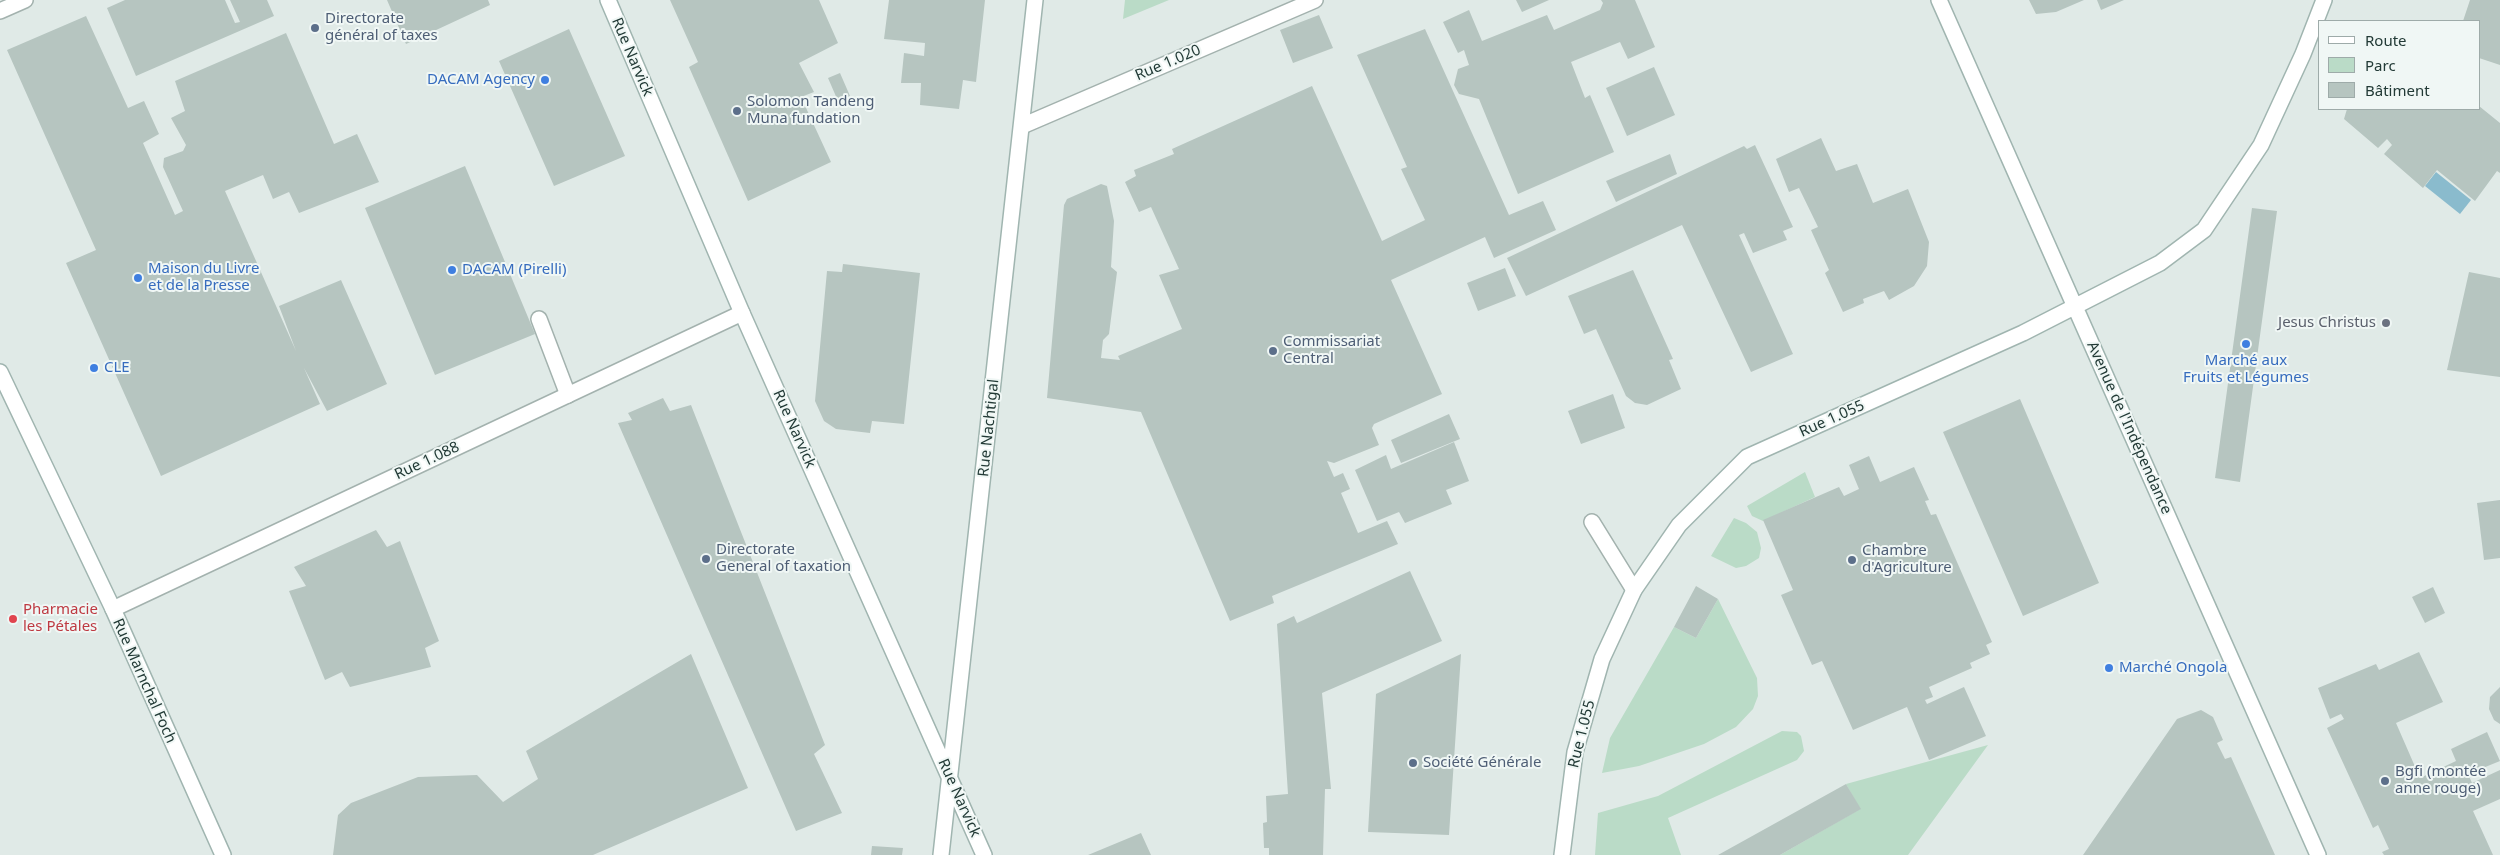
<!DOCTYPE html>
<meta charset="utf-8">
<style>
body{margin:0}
#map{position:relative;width:2500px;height:855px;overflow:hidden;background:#e0eae7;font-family:"Noto Sans",sans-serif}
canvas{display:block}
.legend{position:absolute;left:2318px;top:20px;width:162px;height:90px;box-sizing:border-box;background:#f0f7f5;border:1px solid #9eaba9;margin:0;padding:6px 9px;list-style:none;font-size:15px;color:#223a36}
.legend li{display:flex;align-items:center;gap:10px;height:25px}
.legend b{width:25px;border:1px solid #9eaba9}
</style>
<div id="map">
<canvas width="2500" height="855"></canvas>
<ul class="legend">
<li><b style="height:6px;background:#fff"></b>Route</li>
<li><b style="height:14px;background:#badbc7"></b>Parc</li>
<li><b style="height:14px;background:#b6c5c0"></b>Bâtiment</li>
</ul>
</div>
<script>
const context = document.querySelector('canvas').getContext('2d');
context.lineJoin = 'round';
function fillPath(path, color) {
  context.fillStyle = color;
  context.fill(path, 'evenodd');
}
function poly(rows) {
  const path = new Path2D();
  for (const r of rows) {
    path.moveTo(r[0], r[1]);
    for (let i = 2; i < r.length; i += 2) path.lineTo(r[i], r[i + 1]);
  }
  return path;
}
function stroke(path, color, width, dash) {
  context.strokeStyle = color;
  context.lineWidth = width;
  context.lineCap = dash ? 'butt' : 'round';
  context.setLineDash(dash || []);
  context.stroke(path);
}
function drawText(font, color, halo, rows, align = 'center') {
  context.font = font + ' "Noto Sans",sans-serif';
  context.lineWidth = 4;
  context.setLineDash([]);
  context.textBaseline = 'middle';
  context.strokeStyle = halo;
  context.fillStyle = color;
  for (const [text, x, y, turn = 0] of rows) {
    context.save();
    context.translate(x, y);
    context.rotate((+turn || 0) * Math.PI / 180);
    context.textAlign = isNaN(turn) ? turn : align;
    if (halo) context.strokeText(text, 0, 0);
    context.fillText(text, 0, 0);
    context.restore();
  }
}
fillPath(poly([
 [1125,0,1169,0,1123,19],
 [1805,472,1815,497,1763,521,1752,516,1747,506],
 [1734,518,1746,523,1757,532,1761,548,1759,558,1746,566,1736,568,1711,556],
 [1718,599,1757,678,1758,696,1753,709,1736,727,1704,744,1639,766,1602,773,1610,738,1674,627,1696,638],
 [1782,731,1797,732,1801,736,1804,751,1797,760,1668,818,1681,855,1595,855,1598,813,1658,796],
 [1988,745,1908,855,1780,855,1860,809,1846,784]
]), '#badbc7');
fillPath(poly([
 [2436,172,2471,200,2460,214,2425,186]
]), '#8abbcd');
fillPath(poly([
 [125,0,225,0,235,23,240,22,230,0,267,0,274,16,136,76,107,8],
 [387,0,488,0,490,5,406,44],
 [670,0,819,0,838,43,799,63,814,92,801,97,831,162,748,201,689,67,698,62],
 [889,0,985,0,976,82,963,80,959,109,920,105,921,83,901,83,904,53,924,56,925,43,884,39],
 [1516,0,1549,0,1522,12],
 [1601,0,1635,0,1655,47,1628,59,1620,42,1571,62,1585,98,1590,95,1614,152,1518,194,1479,99,1459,94,1454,85,1458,69,1469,65,1464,50,1458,53,1443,22,1469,10,1482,41,1547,15,1554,30,1600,10,1603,3],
 [2029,0,2084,0,2056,12,2036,14],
 [2097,0,2124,0,2101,10],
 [2470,0,2500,0,2500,65,2479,58,2479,21,2463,21],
 [1319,15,1333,48,1293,63,1280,30],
 [86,16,128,108,144,101,159,134,143,143,175,215,183,211,163,167,164,158,183,151,186,145,171,118,185,111,175,81,286,33,334,144,357,134,379,182,299,213,289,192,273,199,263,175,225,191,296,351,279,306,341,280,387,384,327,411,304,368,320,404,161,476,66,263,96,250,7,50],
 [569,29,625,156,554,186,499,61],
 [1425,29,1509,215,1543,201,1556,230,1494,258,1485,237,1391,280,1442,394,1374,424,1372,428,1379,445,1334,463,1327,461,1334,477,1343,473,1350,489,1341,493,1358,533,1387,521,1398,544,1272,596,1274,603,1230,621,1141,412,1047,398,1064,205,1067,199,1101,184,1107,186,1114,221,1111,267,1117,272,1109,334,1103,340,1101,358,1120,360,1118,356,1182,329,1159,275,1179,269,1151,207,1139,212,1125,182,1136,176,1134,170,1174,154,1172,149,1312,86,1382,241,1425,220,1401,169,1407,167,1357,55],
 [1654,67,1675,115,1627,136,1606,88],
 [840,73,850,96,838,101,828,78],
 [2479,106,2500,123,2500,173,2497,171,2475,201,2437,170,2423,188,2384,154,2392,145,2387,139,2378,148,2344,119,2347,109,2479,109],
 [1821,138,1836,171,1857,164,1873,203,1908,189,1929,242,1927,266,1914,286,1889,300,1884,291,1863,299,1864,303,1843,312,1825,273,1829,270,1811,230,1818,227,1799,188,1789,192,1776,159],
 [1755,145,1793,227,1783,231,1787,240,1753,253,1744,233,1739,235,1793,354,1751,372,1682,225,1526,296,1507,258,1744,146,1747,149],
 [1670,154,1677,174,1616,202,1606,181],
 [465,166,535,334,435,375,365,208],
 [2252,208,2277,211,2240,482,2215,478],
 [843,264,920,273,904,424,872,421,870,433,836,429,824,421,815,401,827,271,842,272],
 [1505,268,1516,296,1478,311,1467,283],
 [1633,270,1673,359,1669,360,1681,389,1647,405,1635,403,1626,396,1596,329,1584,334,1568,296],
 [2469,272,2500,278,2500,377,2447,370],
 [1613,394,1625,428,1581,444,1568,411],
 [663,398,670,411,691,405,825,745,814,754,842,813,796,831,618,423,632,420,628,413],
 [2020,399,2099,583,2023,616,1943,432],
 [1449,414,1460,439,1401,463,1391,440],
 [1454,442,1469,481,1446,490,1452,504,1405,523,1399,512,1377,521,1355,470,1386,455,1391,469],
 [1869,456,1880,482,1914,467,1929,500,1925,501,1931,515,1936,514,1992,642,1986,645,1990,654,1970,663,1972,668,1929,687,1933,697,1925,700,1927,704,1964,687,1986,736,1929,760,1907,707,1853,730,1822,661,1812,665,1781,595,1793,590,1763,520,1839,487,1844,496,1859,489,1849,465],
 [2500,500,2500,558,2484,560,2477,503],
 [376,530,387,547,400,541,439,641,425,648,431,667,350,687,342,672,325,680,289,591,306,586,294,567],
 [1410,571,1442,641,1322,693,1331,789,1325,789,1323,855,1269,855,1269,848,1264,848,1263,823,1267,822,1266,796,1288,794,1277,624,1294,616,1297,623],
 [1696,586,1718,599,1696,638,1674,627],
 [2433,587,2445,613,2425,623,2412,597],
 [2419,652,2443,702,2396,723,2420,778,2456,761,2451,749,2487,732,2500,761,2468,774,2472,783,2500,770,2500,799,2473,811,2493,855,2384,855,2382,852,2389,849,2378,825,2373,828,2327,728,2344,719,2341,714,2330,719,2318,688,2376,664,2379,670],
 [691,654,748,788,593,855,333,855,338,815,351,803,418,777,477,775,503,802,538,779,526,751],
 [1461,654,1449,835,1368,832,1376,694],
 [2500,687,2500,724,2494,720,2489,709,2490,697],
 [2201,710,2213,717,2223,740,2217,743,2225,759,2231,757,2275,855,2083,855,2177,719],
 [1846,784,1861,809,1780,855,1718,855],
 [1141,833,1151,855,1088,855],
 [872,846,903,848,902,855,871,855]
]), '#b6c5c0');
const lane = poly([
 [539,319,568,395]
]);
const street = poly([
 [0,11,25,0],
 [1022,126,1315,0],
 [1592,522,1634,590],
 [113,609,742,313]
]);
const secondary = poly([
 [608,0,742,313,984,855],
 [1939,0,2318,855],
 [0,372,113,609,223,855],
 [941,855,1035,0],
 [1562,855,1575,752,1602,659,1634,590,1679,525,1747,457,2023,333,2160,263,2204,230,2261,145,2303,54,2324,0]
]);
stroke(lane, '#a3b2ae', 18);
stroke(street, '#a3b2ae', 18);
stroke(secondary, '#a0b5b0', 18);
stroke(lane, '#fff', 15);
stroke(street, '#fff', 15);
stroke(secondary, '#fff', 15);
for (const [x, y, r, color] of [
 [315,28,5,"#5c6f8a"],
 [545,80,5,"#3f7fe0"],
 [737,111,5,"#5c6f8a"],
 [452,270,5,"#3f7fe0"],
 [138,278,5,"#3f7fe0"],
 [2386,323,5,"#6b7280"],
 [2246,344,5,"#3f7fe0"],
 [1273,351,5,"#5c6f8a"],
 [94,368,5,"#3f7fe0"],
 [706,559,5,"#5c6f8a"],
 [1852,560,5,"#5c6f8a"],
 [13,619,5,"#e0444e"],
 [2109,668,5,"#3f7fe0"],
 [1413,763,5,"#5c6f8a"],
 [2385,781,5,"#5c6f8a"]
]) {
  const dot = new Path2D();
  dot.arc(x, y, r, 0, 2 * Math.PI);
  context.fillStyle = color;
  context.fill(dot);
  stroke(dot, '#f0f7f5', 2);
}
drawText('15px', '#4e5e75', '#f0f7f5', [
 ["Directorate",325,19],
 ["général of taxes",325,36],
 ["Solomon Tandeng",747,102],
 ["Muna fundation",747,119],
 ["Commissariat",1283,342],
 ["Central",1283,359],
 ["Directorate",716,550],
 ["General of taxation",716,567],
 ["Chambre",1862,551],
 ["d'Agriculture",1862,568],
 ["Société Générale",1423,763],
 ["Bgfi (montée",2395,772],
 ["anne rouge)",2395,789]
], 'left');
drawText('15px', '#223a36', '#f0f7f5', [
 ["Rue Narvick",632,57,67],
 ["Rue 1.020",1168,63,-23],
 ["Rue 1.055",1832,419,-24],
 ["Rue Nachtigal",989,428,-84],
 ["Avenue de l'Indépendance",2129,428,66],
 ["Rue Narvick",794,429,66],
 ["Rue 1.088",427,461,-25],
 ["Rue Marnchal Foch",144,681,66],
 ["Rue 1.055",1582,734,-76],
 ["Rue Narvick",959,798,66]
]);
drawText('15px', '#366cbe', '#f0f7f5', [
 ["DACAM Agency",535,80,"right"],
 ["Maison du Livre",148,269],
 ["et de la Presse",148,286],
 ["DACAM (Pirelli)",462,270],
 ["Marché aux",2246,361,"center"],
 ["Fruits et Légumes",2246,378,"center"],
 ["CLE",104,368],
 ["Marché Ongola",2119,668]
], 'left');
drawText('15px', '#5b616d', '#f0f7f5', [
 ["Jesus Christus",2376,323]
], 'right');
drawText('15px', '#be3a42', '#f0f7f5', [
 ["Pharmacie",23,610],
 ["les Pétales",23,627]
], 'left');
</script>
